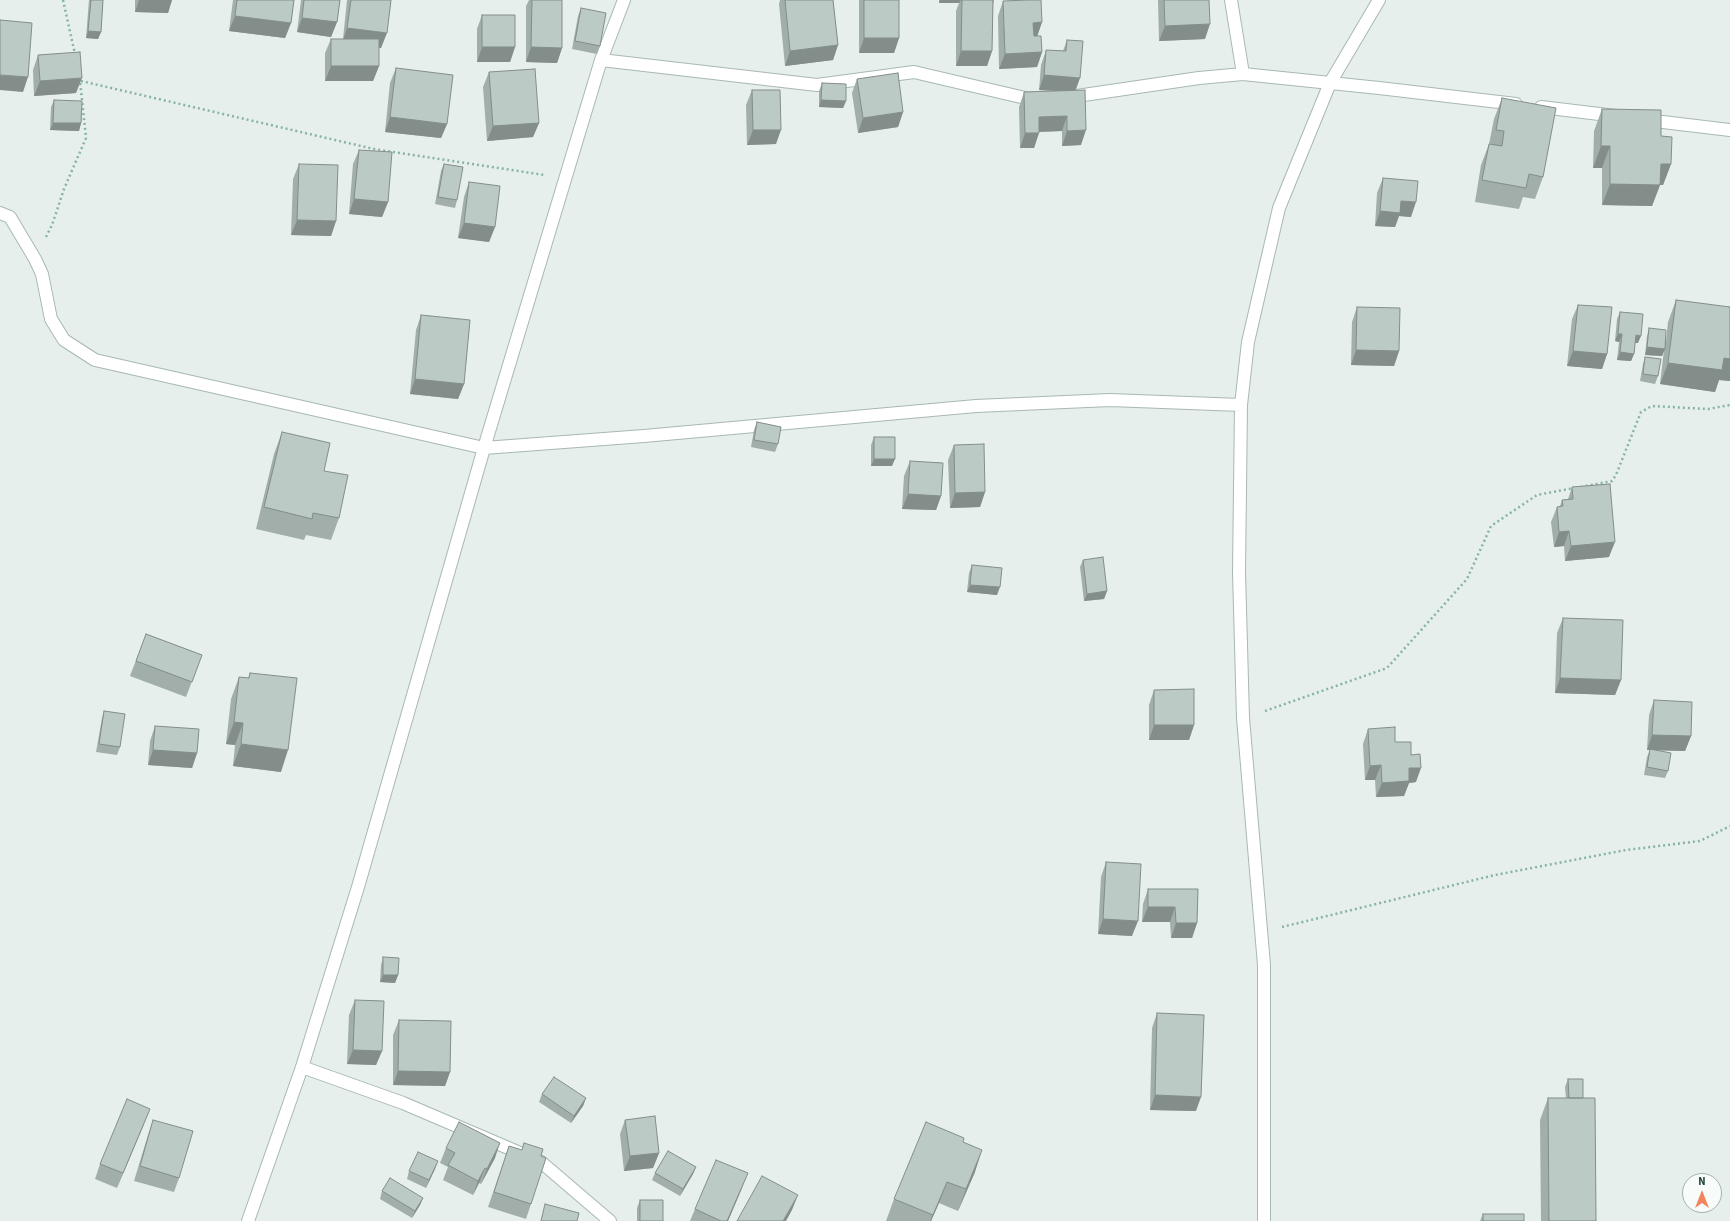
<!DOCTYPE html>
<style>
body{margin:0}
#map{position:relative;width:1730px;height:1221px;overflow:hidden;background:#e6efeb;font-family:"Source Sans 3",sans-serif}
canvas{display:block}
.north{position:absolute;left:1682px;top:1173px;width:40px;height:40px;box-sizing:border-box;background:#f7fbf9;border:1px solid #a3b1ad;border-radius:50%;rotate:0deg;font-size:11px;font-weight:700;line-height:16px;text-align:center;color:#24423a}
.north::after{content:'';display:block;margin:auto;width:14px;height:18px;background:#f4845f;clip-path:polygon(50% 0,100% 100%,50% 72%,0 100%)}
</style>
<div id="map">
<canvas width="1730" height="1221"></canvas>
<div class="north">N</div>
</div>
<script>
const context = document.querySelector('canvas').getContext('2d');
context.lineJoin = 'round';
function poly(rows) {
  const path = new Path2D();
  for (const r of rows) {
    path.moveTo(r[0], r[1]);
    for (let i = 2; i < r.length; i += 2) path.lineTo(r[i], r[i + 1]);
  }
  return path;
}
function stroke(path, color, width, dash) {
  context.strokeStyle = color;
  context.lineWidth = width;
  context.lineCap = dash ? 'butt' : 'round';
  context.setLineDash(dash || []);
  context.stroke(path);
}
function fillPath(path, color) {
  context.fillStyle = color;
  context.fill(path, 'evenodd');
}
const minor = poly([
 [1231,0,1243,74],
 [601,60,817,85,914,72,1038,101],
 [1070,97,1199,78,1243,74,1379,88,1516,104],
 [1541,107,1616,116],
 [1646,120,1730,130],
 [0,213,10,217,35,259,42,274,51,319,64,340,95,360,484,448,644,436,976,406,1110,400,1241,405],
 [302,1067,403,1103,541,1162,610,1221],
 [248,1221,302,1067,358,887,484,448,601,60,624,0],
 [1264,1221,1264,965,1243,718,1239,572,1241,405,1248,342,1279,208,1330,83,1379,0]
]);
stroke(minor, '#a8b8b2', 14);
stroke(poly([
 [63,0,75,54],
 [81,81,374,149,544,175],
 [46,237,52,225,64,189,86,138,80,81],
 [1581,487,1612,481,1616,475,1641,412,1652,406,1708,409,1730,405],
 [1265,711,1387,668,1467,579,1491,526,1537,495,1574,488],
 [1282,927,1495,875,1626,850,1700,841,1730,826]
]), '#86b3a5', 2.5, [2, 3]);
stroke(minor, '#fff', 12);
fillPath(poly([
 [89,0,103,0,101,32,98,39,86,38],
 [135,0,172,0,168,13,135,12],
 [233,0,294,0,291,23,285,38,229,31],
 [301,0,340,0,337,22,331,37,297,32],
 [347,0,391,0,381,48,379,47,379,66,373,81,325,81,325,53,331,39,343,39],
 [529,0,562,0,562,48,557,63,526,62,526,6],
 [780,0,833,0,838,45,833,60,785,66,779,4],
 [859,0,899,0,899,38,894,53,859,53],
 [939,0,994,0,993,4,992,51,987,66,956,66,956,11,959,3,939,3],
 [1158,0,1209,0,1205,39,1159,41],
 [1003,1,1042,22,1037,36,1042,52,1037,67,999,69,998,16],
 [581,8,600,46,597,54,572,49,578,16],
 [482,15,515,47,510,62,477,62,477,29],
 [1067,40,1075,91,1081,145,1062,146,1062,131,1039,132,1034,148,1020,148,1019,107,1024,92,1057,91,1039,90,1041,65,1046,50,1063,51],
 [38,55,76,93,34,96,33,70],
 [396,68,447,124,441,138,385,132,390,83],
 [489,72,539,123,533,137,487,141,483,87],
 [857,79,903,112,898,127,858,133,852,93],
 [822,83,846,101,843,108,819,107,819,91],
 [752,90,776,144,747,145,746,105],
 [1502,98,1543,177,1535,199,1523,197,1519,209,1475,202,1481,165,1489,144,1494,119],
 [54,100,81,123,79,131,50,130,51,107],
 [1602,109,1661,136,1671,164,1663,185,1660,185,1652,206,1602,205,1602,168,1593,168,1594,131],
 [359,150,388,202,382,217,349,214,353,164],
 [299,164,336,221,331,236,291,235,293,179],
 [444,164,457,200,455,208,435,204,441,171],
 [1383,178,1411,217,1399,216,1395,227,1375,226,1377,193],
 [469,182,495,227,489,242,458,238,464,197],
 [1676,300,1730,314,1730,381,1719,380,1715,392,1660,384,1664,350,1662,356,1645,355,1647,336,1649,328,1666,341,1668,322],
 [1578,305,1607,354,1602,369,1567,366,1572,319],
 [1357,307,1399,351,1394,366,1351,365,1352,322],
 [1620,312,1638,343,1635,343,1634,354,1631,361,1617,360,1619,342,1615,341,1617,319],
 [421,315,464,384,458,399,410,394,416,330],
 [1645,357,1658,376,1655,384,1640,381,1643,364],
 [757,422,778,444,775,452,751,447,754,430],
 [282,432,339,518,331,540,306,535,304,540,256,529,274,454],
 [874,437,892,466,871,466,871,445],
 [954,445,985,492,980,507,950,508,948,460],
 [910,461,941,496,936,510,902,509,904,476],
 [1572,487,1609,557,1565,561,1564,546,1554,547,1551,522,1557,507,1560,506,1562,500,1568,499],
 [1083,560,1107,591,1104,599,1084,601,1080,567],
 [972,565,997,595,967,592,969,573],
 [1563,618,1621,680,1615,695,1555,693,1557,633],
 [146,634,202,655,186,697,130,676],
 [250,673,281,772,233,766,235,745,226,744,231,699,239,677,248,678],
 [1154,690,1194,725,1189,740,1149,740,1149,705],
 [1654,700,1691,736,1685,751,1652,750,1668,771,1665,778,1644,775,1647,757,1650,750,1647,750,1649,715],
 [104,711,120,747,117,755,96,752,102,718],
 [155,726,197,753,192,768,148,765,150,741],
 [1368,729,1395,742,1411,755,1416,782,1409,783,1404,796,1376,797,1375,780,1365,780,1363,744],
 [1106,862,1132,936,1098,934,1101,877],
 [1148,889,1198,889,1197,923,1192,938,1171,938,1170,922,1142,922,1143,904],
 [383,957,398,975,395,983,380,982,381,965],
 [355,1000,382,1051,376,1065,347,1064,349,1015],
 [1157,1013,1196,1111,1150,1110,1152,1028],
 [399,1020,450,1072,445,1086,393,1085,393,1035],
 [1568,1079,1583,1098,1596,1221,1541,1221,1540,1120,1548,1098,1566,1098,1565,1087],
 [542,1094,586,1098,583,1106,571,1123,539,1102],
 [153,1120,179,1178,174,1192,134,1181,148,1135],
 [625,1120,659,1153,653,1168,624,1171,620,1134],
 [144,1124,117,1188,95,1179,100,1164],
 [963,1142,975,1172,958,1211,939,1203,931,1221,886,1221,894,1199],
 [509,1146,541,1156,531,1204,526,1219,488,1207],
 [446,1148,495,1158,481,1184,479,1183,473,1195,443,1180,448,1167,440,1163],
 [696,1167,693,1174,680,1196,652,1180,655,1173],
 [435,1169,426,1188,407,1179,409,1171],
 [742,1188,728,1221,690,1221,695,1209],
 [382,1191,423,1198,420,1205,412,1218,380,1199],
 [640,1200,663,1221,637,1221,637,1208],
 [1483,1214,1524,1221,1480,1221]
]), '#a1aea9');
fillPath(poly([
 [139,0,172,0,168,13,135,12],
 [940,0,961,0,959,3,939,3],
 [235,16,291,23,285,38,229,31],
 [302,18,337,22,331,37,297,32],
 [1042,22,1037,37,1028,38,1033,23],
 [1210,24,1205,39,1159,41,1165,26],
 [347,28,387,33,381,48,342,43],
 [88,31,101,32,98,39,86,38],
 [864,38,899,38,894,53,859,53],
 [838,45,833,60,785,66,790,51],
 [482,47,515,47,510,62,477,62],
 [531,47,562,48,557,63,526,62],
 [961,51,992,51,987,66,956,66],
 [1042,52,1037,67,999,69,1005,54],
 [331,66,379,66,373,81,325,81],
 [0,75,28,77,23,92,0,90],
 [1044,75,1080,78,1075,92,1039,90],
 [82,78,76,93,34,96,40,81],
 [821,100,846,101,843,108,819,107],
 [903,112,898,127,858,133,863,118],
 [1067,116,1062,131,1033,132,1039,117],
 [390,117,447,124,441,138,385,132],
 [53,123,81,123,79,131,50,130],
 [539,123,533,137,487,141,493,126],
 [753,130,781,130,776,144,747,145],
 [1086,130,1081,145,1062,146,1067,131],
 [1025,133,1039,133,1034,148,1020,148],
 [1601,146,1610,146,1602,168,1593,168],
 [1661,164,1671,164,1663,185,1660,185,1652,206,1602,205,1610,184],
 [354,199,388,202,382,217,349,214],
 [1401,201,1416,202,1411,217,1399,216,1395,227,1375,226,1380,211],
 [297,220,336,221,331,236,291,235],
 [464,223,495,227,489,242,458,238],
 [1618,334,1622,334,1619,342,1615,341],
 [1636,335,1641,336,1638,343,1633,343],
 [1647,347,1665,349,1662,356,1645,355],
 [1356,350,1399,351,1394,366,1351,365],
 [1573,351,1607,354,1602,369,1567,366],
 [1620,352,1634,354,1631,361,1617,360],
 [1724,358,1730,359,1730,381,1719,380,1715,392,1660,384,1668,363],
 [415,379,464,384,458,399,410,394],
 [874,459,895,459,892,466,871,466],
 [985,492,980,507,950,508,955,493],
 [908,494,941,496,936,510,902,509],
 [1569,531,1564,546,1554,547,1559,532],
 [1615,542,1609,557,1565,561,1571,546],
 [970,585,1000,587,997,595,967,592],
 [1107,591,1104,599,1084,601,1087,594],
 [1560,678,1621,680,1615,695,1555,693],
 [234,722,243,723,235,745,226,744],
 [1154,725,1194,725,1189,740,1149,740],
 [1652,735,1691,736,1685,751,1647,750],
 [241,744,288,750,281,772,233,766],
 [153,750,197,753,192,768,148,765],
 [1381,765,1375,780,1365,780,1370,766],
 [1409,768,1421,768,1416,782,1409,783,1404,796,1376,797,1382,783],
 [1148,907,1175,907,1170,922,1142,922],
 [1103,919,1138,921,1132,936,1098,934],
 [1176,923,1197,923,1192,938,1171,938],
 [383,975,398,975,395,983,380,982],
 [353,1050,382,1051,376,1065,347,1064],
 [398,1071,450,1072,445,1086,393,1085],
 [1155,1095,1201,1097,1196,1111,1150,1110],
 [586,1098,583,1106,571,1123,574,1116],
 [150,1109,144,1124,117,1188,123,1173],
 [500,1143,495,1158,481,1184,487,1169],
 [982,1150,975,1172,958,1211,966,1189],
 [659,1153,653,1168,624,1171,630,1156],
 [438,1161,435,1169,426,1188,429,1180],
 [696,1167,693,1174,680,1196,683,1189],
 [485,1168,479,1183,473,1195,478,1181],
 [748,1173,742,1188,728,1221,727,1221],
 [947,1182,939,1203,931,1221,930,1221],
 [798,1195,792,1210,786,1221,783,1221],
 [423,1198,420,1205,412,1218,415,1211]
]), '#838d89');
const building = poly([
 [91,0,103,0,101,32,88,31,91,0],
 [237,0,294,0,291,23,235,16,237,0],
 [304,0,340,0,337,22,302,18,304,0],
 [351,0,391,0,387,33,347,28,351,0],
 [532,0,562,0,562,48,531,47,532,0],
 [785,0,833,0,838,45,790,51,785,0],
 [864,0,899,0,899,38,864,38,864,0],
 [962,0,993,0,992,51,961,51,962,0],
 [1027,0,1041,0,1042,22,1033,23,1034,36,1041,36,1042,52,1005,54,1003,1,1027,0],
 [1164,0,1209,0,1210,24,1165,26,1164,0],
 [581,8,606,13,600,46,575,41,581,8],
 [482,15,515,15,515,47,482,47,482,15],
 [0,20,32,23,28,77,0,75,0,20],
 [331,39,379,39,379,66,331,66,331,39],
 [1067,40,1083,41,1080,78,1044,75,1046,50,1066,51,1067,40],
 [80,52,82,78,40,81,38,55,80,52],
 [396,68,453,75,447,124,390,117,396,68],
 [535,69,539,123,493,126,489,72,535,69],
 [898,73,903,112,863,118,857,79,898,73],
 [822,83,846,84,846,101,821,100,822,83],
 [752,90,780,90,781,130,753,130,752,90],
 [1085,90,1086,130,1067,131,1067,116,1039,117,1039,133,1025,133,1024,92,1085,90],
 [1502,98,1556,108,1543,177,1529,174,1526,188,1482,180,1489,144,1502,146,1504,131,1496,130,1502,98],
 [54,100,82,101,81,123,53,123,54,100],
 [1602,109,1661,110,1661,136,1672,137,1671,164,1661,164,1660,185,1610,184,1610,146,1601,146,1602,109],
 [359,150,392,152,388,202,354,199,359,150],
 [299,164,338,165,336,221,297,220,299,164],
 [444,164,463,167,457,200,438,197,444,164],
 [1383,178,1418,181,1416,202,1401,201,1400,213,1380,211,1383,178],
 [469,182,500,186,495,227,464,223,469,182],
 [1676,300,1730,307,1730,359,1724,358,1722,370,1668,363,1676,300],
 [1578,305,1612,307,1607,354,1573,351,1578,305],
 [1357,307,1400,308,1399,351,1356,350,1357,307],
 [1620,312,1643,314,1641,336,1636,335,1634,354,1620,352,1622,334,1618,334,1620,312],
 [421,315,470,320,464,384,415,379,421,315],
 [1649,328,1666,330,1665,349,1647,347,1649,328],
 [1645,357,1661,359,1658,376,1643,374,1645,357],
 [757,422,781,427,778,444,754,440,757,422],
 [282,432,330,443,324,471,348,475,339,518,313,513,312,519,264,507,282,432],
 [874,437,895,437,895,459,874,459,874,437],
 [984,444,985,492,955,493,954,445,984,444],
 [910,461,943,463,941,496,908,494,910,461],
 [1610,484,1615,542,1571,546,1569,531,1559,532,1557,507,1563,506,1562,500,1573,499,1572,487,1610,484],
 [1103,557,1107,591,1087,594,1083,560,1103,557],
 [972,565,1002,568,1000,587,970,585,972,565],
 [1563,618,1623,620,1621,680,1560,678,1563,618],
 [146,634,202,655,192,682,136,661,146,634],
 [250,673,297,678,288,750,241,744,243,723,234,722,239,677,249,678,250,673],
 [1194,689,1194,725,1154,725,1154,690,1194,689],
 [1654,700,1692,702,1691,736,1652,735,1654,700],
 [104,711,125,714,120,747,99,744,104,711],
 [155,726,199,729,197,753,153,750,155,726],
 [1395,727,1395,742,1411,742,1411,755,1420,754,1421,768,1409,768,1409,781,1382,783,1381,765,1370,766,1368,729,1395,727],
 [1650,749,1671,753,1668,771,1647,767,1650,749],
 [1106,862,1141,864,1138,921,1103,919,1106,862],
 [1148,889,1198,889,1197,923,1176,923,1175,907,1148,907,1148,889],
 [383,957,399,958,398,975,383,975,383,957],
 [355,1000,384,1001,382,1051,353,1050,355,1000],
 [1157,1013,1204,1015,1201,1097,1155,1095,1157,1013],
 [399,1020,451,1021,450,1072,398,1071,399,1020],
 [554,1077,586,1098,574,1116,542,1094,554,1077],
 [1568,1079,1583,1079,1583,1098,1569,1098,1568,1079],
 [1548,1098,1595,1098,1596,1221,1549,1221,1548,1098],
 [127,1099,150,1109,123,1173,100,1164,127,1099],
 [655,1116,659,1153,630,1156,625,1120,655,1116],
 [153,1120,193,1131,179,1178,140,1166,153,1120],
 [459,1122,500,1143,487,1169,485,1168,478,1181,448,1165,455,1153,446,1148,459,1122],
 [926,1122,964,1138,963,1142,982,1150,966,1189,947,1182,933,1215,894,1199,926,1122],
 [524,1143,543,1149,541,1156,546,1158,531,1204,494,1192,509,1146,522,1150,524,1143],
 [668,1151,696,1167,683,1189,655,1173,668,1151],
 [418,1152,438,1161,429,1180,409,1171,418,1152],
 [716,1160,748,1173,727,1221,721,1221,695,1209,716,1160],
 [762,1176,798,1195,783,1221,737,1221,762,1176],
 [390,1178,423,1198,415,1211,382,1191,390,1178],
 [640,1200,663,1200,663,1221,640,1221,640,1200],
 [545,1204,579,1213,577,1221,541,1221,545,1204],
 [1483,1214,1524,1214,1524,1221,1483,1221,1483,1214]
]);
fillPath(building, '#bbcac4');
stroke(building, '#838d89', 1);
</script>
